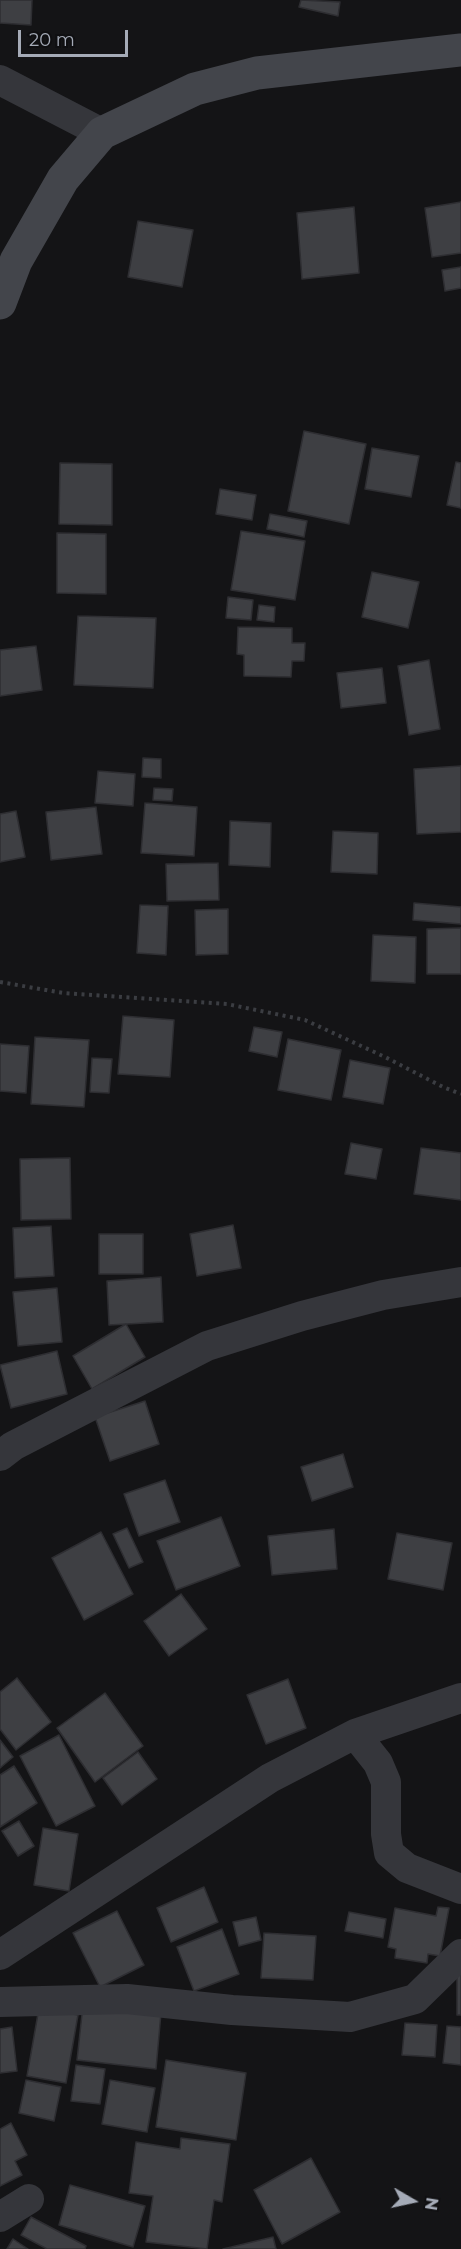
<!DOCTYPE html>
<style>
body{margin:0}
#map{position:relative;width:461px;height:2249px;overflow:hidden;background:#141416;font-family:Montserrat,sans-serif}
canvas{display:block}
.north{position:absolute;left:383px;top:2171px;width:60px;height:60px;-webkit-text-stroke:4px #0f0f11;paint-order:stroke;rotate:99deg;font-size:16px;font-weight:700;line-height:24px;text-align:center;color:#a5abb7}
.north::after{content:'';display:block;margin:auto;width:21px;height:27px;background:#a5abb7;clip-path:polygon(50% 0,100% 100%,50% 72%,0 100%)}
.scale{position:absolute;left:18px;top:30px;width:110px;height:27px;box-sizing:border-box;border:3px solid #a5abb7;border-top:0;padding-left:8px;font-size:18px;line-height:21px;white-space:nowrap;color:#a5abb7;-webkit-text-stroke:4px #0f0f11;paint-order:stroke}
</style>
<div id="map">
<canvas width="461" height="2249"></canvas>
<div class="north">N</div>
<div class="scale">20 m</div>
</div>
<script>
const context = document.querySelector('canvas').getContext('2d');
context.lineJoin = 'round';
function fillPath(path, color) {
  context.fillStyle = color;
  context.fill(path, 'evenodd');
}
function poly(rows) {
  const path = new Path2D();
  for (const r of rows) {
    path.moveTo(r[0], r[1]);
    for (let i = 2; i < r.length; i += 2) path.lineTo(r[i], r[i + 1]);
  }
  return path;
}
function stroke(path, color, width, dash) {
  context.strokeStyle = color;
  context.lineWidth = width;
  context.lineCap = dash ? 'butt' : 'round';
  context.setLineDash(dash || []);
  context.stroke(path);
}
const building = poly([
 [0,0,32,0,31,25,0,23,0,0],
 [301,0,340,2,338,16,299,7,301,0],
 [461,202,461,253,432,257,425,208,461,202],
 [354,207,359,273,302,279,297,213,354,207],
 [138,221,193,230,182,287,128,277,138,221],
 [461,267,461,288,445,291,442,270,461,267],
 [304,431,366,444,349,524,288,511,304,431],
 [372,448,419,456,411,497,365,489,372,448],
 [456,462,461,463,461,508,447,505,456,462],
 [60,463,112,464,112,525,59,524,60,463],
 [220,489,256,495,252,520,216,514,220,489],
 [270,514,307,521,304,537,267,529,270,514],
 [241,531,305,541,295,600,231,590,241,531],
 [57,533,106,534,106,594,57,593,57,533],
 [372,572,419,582,408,628,362,617,372,572],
 [228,597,253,600,251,620,226,618,228,597],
 [259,605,275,607,274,622,257,620,259,605],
 [78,616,156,618,153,688,74,685,78,616],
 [238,627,292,628,292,643,305,643,304,661,292,661,291,677,244,676,244,655,237,654,238,627],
 [36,646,42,690,0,696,0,650,36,646],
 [429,660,440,729,409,735,398,666,429,660],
 [382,668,386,703,341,708,337,673,382,668],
 [143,758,161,759,161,778,142,777,143,758],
 [461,766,461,832,417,834,414,769,461,766],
 [98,771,135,774,133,806,95,803,98,771],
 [154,788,173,789,172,801,153,800,154,788],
 [145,803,197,807,194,856,141,853,145,803],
 [96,807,102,854,51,860,46,812,96,807],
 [16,811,25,857,0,862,0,814,16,811],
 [230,821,271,823,270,867,229,865,230,821],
 [333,831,378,833,377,874,331,872,333,831],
 [218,863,219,900,167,901,166,864,218,863],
 [414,903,461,907,461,924,413,920,414,903],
 [140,905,168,906,166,955,137,953,140,905],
 [228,909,228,954,196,955,195,910,228,909],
 [461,928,461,974,427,974,427,929,461,928],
 [373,935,416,937,415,983,371,981,373,935],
 [123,1016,174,1020,170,1077,118,1074,123,1016],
 [254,1027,282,1032,277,1057,249,1051,254,1027],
 [35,1037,89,1040,84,1107,31,1104,35,1037],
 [288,1039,341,1050,331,1100,278,1090,288,1039],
 [0,1044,29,1046,26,1093,0,1091,0,1044],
 [92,1058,112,1059,109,1093,90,1092,92,1058],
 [350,1060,390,1068,383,1104,343,1097,350,1060],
 [351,1143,382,1149,376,1179,345,1174,351,1143],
 [421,1148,461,1153,461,1200,414,1194,421,1148],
 [70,1158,71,1219,21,1220,20,1159,70,1158],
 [233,1225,241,1268,197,1276,190,1234,233,1225],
 [51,1226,54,1276,15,1278,13,1228,51,1226],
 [99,1234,143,1234,143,1274,99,1274,99,1234],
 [161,1277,163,1322,109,1325,107,1281,161,1277],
 [57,1288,62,1342,18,1346,13,1292,57,1288],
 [126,1324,145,1357,92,1389,73,1356,126,1324],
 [57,1351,67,1394,11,1408,0,1365,57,1351],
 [145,1401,159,1444,110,1461,95,1417,145,1401],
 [343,1454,353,1487,312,1501,301,1467,343,1454],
 [165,1480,180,1522,139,1536,124,1494,165,1480],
 [221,1517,240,1566,176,1590,157,1541,221,1517],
 [127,1528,143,1562,129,1568,113,1534,127,1528],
 [334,1529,337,1569,272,1575,268,1536,334,1529],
 [101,1532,133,1594,84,1620,52,1558,101,1532],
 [397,1533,452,1543,443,1590,388,1579,397,1533],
 [181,1594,207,1629,169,1656,144,1621,181,1594],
 [17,1678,51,1722,16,1750,0,1729,0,1692,17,1678],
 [288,1679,306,1728,266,1744,247,1695,288,1679],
 [105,1693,143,1746,95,1782,57,1728,105,1693],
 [59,1735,95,1806,56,1826,20,1756,59,1735],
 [0,1740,13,1757,0,1768,0,1740],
 [138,1752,157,1779,122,1805,103,1778,138,1752],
 [14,1766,37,1803,0,1827,0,1775,14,1766],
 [19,1821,34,1846,18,1856,2,1831,19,1821],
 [43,1828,78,1834,69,1891,34,1885,43,1828],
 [204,1887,218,1922,171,1942,157,1908,204,1887],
 [438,1907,449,1908,440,1956,428,1954,427,1963,395,1958,396,1949,388,1947,395,1908,436,1916,438,1907],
 [117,1911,144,1965,100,1987,73,1933,117,1911],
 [349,1912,386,1919,383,1938,345,1931,349,1912],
 [256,1917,261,1940,239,1946,233,1922,256,1917],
 [222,1929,239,1974,194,1991,177,1947,222,1929],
 [264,1933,316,1936,313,1980,261,1978,264,1933],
 [457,1966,461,1966,461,2015,457,2015,457,1966],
 [83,2005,161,2013,156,2069,77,2060,83,2005],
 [39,2008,78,2015,66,2083,27,2076,39,2008],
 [405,2023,437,2025,435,2057,402,2055,405,2023],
 [447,2026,461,2027,461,2065,443,2063,447,2026],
 [12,2027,17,2071,0,2073,0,2029,12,2027],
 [166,2060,246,2073,236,2140,156,2127,166,2060],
 [76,2065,105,2069,100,2104,71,2101,76,2065],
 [26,2080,61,2087,54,2121,19,2113,26,2080],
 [110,2080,155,2088,147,2132,102,2124,110,2080],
 [11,2123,27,2155,15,2161,22,2175,0,2186,0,2129,11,2123],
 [181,2138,230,2144,222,2202,214,2200,207,2249,146,2242,153,2196,129,2193,136,2142,180,2149,181,2138],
 [311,2158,340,2212,282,2244,254,2190,311,2158],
 [70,2185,145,2206,133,2247,59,2225,70,2185],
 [31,2217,86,2246,85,2249,47,2249,21,2235,31,2217],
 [273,2237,276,2249,223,2249,273,2237],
 [13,2239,28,2249,7,2249,13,2239]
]);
fillPath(building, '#3e3f43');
stroke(building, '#2e2e32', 1.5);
stroke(poly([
 [0,982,63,993,227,1004,305,1020,385,1057,443,1087,461,1094]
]), '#3b3d42', 4, [3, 4.5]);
stroke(poly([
 [0,80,102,133],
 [0,1456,13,1446,207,1346,302,1316,383,1295,461,1282],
 [355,1734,378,1763,386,1782,386,1834,389,1853,407,1868,461,1889],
 [0,1955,270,1778,355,1734,461,1698],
 [0,2002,127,1999,232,2010,350,2017,415,1999,461,1954],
 [0,2217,29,2199]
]), '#35363b', 30);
stroke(poly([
 [0,303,16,261,63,179,102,133,195,89,257,73,461,50]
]), '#43454b', 33);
</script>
